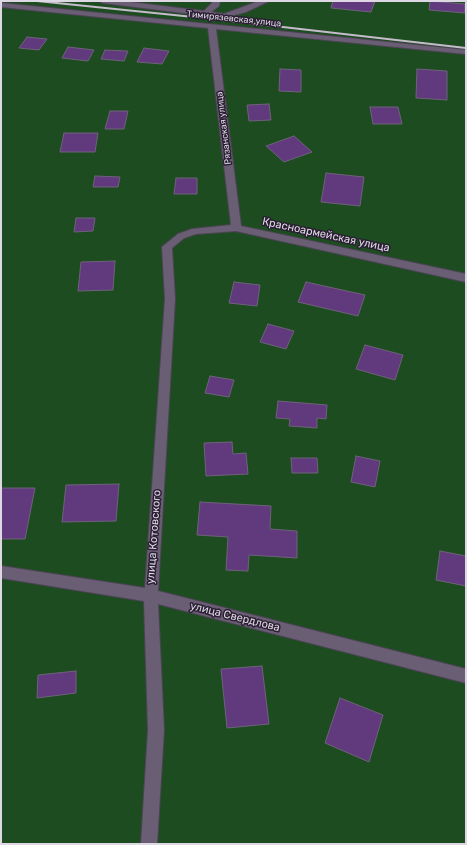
<!DOCTYPE html>
<meta charset="utf-8">
<style>
body{margin:0}
#map{position:relative;width:467px;height:845px;overflow:hidden;background:#34293d;font-family:Rubik,sans-serif}
canvas{display:block}
.frame{position:absolute;inset:0;border:2px solid #ded7e4;pointer-events:none}
</style>
<div id="map">
<canvas width="467" height="845"></canvas>
<div class="frame"></div>
</div>
<script>
const context = document.querySelector('canvas').getContext('2d');
context.lineJoin = 'round';
function fillPath(path, color) {
  context.fillStyle = color;
  context.fill(path, 'evenodd');
}
function poly(rows) {
  const path = new Path2D();
  for (const r of rows) {
    path.moveTo(r[0], r[1]);
    for (let i = 2; i < r.length; i += 2) path.lineTo(r[i], r[i + 1]);
  }
  return path;
}
function stroke(path, color, width, dash) {
  context.strokeStyle = color;
  context.lineWidth = width;
  context.lineCap = dash ? 'butt' : 'round';
  context.setLineDash(dash || []);
  context.stroke(path);
}
function drawText(font, color, halo, rows, align = 'center') {
  context.font = font + ' Rubik,sans-serif';
  context.lineWidth = 3;
  context.setLineDash([]);
  context.textBaseline = 'middle';
  context.strokeStyle = halo;
  context.fillStyle = color;
  for (const [text, x, y, turn = 0] of rows) {
    context.save();
    context.translate(x, y);
    context.rotate((+turn || 0) * Math.PI / 180);
    context.textAlign = isNaN(turn) ? turn : align;
    if (halo) context.strokeText(text, 0, 0);
    context.fillText(text, 0, 0);
    context.restore();
  }
}
fillPath(poly([
 [1,1,466,1,466,844,1,844]
]), '#1d4c21');
const building = poly([
 [333,1,375,1,371,12,331,8,333,1],
 [430,1,465,4,465,13,429,10,430,1],
 [27,37,47,39,39,50,19,48,27,37],
 [68,47,94,50,88,61,62,58,68,47],
 [144,48,169,51,162,64,137,62,144,48],
 [105,50,128,51,124,61,101,59,105,50],
 [280,69,301,70,301,92,279,91,280,69],
 [417,69,447,71,447,100,416,98,417,69],
 [269,104,271,120,249,121,247,105,269,104],
 [370,107,398,107,402,124,373,124,370,107],
 [110,111,128,111,124,129,105,129,110,111],
 [64,133,98,133,95,152,60,152,64,133],
 [294,136,312,152,284,162,266,146,294,136],
 [326,173,364,177,360,206,321,202,326,173],
 [95,176,120,177,118,187,93,187,95,176],
 [176,178,197,178,197,194,174,194,176,178],
 [76,218,95,218,93,231,74,232,76,218],
 [115,261,113,290,78,291,81,262,115,261],
 [234,282,260,285,257,306,229,303,234,282],
 [306,282,365,295,358,316,298,302,306,282],
 [268,324,294,331,286,349,260,342,268,324],
 [365,345,403,355,395,380,356,369,365,345],
 [210,376,234,380,229,397,205,393,210,376],
 [278,401,327,405,326,419,317,418,317,428,289,426,290,419,276,418,278,401],
 [232,442,233,454,246,453,248,474,206,476,204,443,232,442],
 [356,456,380,461,375,487,351,482,356,456],
 [291,458,317,458,318,473,292,473,291,458],
 [119,484,116,521,62,522,66,485,119,484],
 [1,488,35,488,25,539,1,539,1,488],
 [200,502,271,506,270,529,297,531,297,558,249,555,248,571,226,570,228,537,197,535,200,502],
 [440,551,466,556,466,586,436,580,440,551],
 [262,666,269,724,227,728,221,669,262,666],
 [76,671,76,693,37,698,38,675,76,671],
 [340,698,383,715,369,762,325,743,340,698]
]);
fillPath(building, '#613a7e');
stroke(building, '#6e6279', 1);
const minor = poly([
 [99,1,121,1,204,11,212,3,212,1,220,1,219,6,211,12,224,14,259,1,269,1,246,12,224,18,103,3,99,1],
 [1,3,466,50,466,54,216,29,241,226,466,274,466,282,236,231,196,234,184,238,172,248,175,299,158,591,466,669,466,683,158,604,164,730,157,844,141,844,148,730,144,601,1,578,1,566,145,588,165,299,162,247,178,234,192,229,231,225,208,28,1,7,1,3]
]);
stroke(minor, '#4e4456', 2);
fillPath(minor, '#6a5e75');
stroke(poly([
 [37,1,213,19,466,48]
]), '#c4bcca', 2);
drawText('9px', '#ded7e4', '#2a1f33', [
 ["Тимирязевская улица",234,19,6],
 ["Рязанская улица",224,128,-97]
]);
drawText('11px', '#ded7e4', '#2a1f33', [
 ["Красноармейская улица",326,235,12],
 ["улица Котовского",154,537,-86],
 ["улица Свердлова",235,617,14]
]);
</script>
